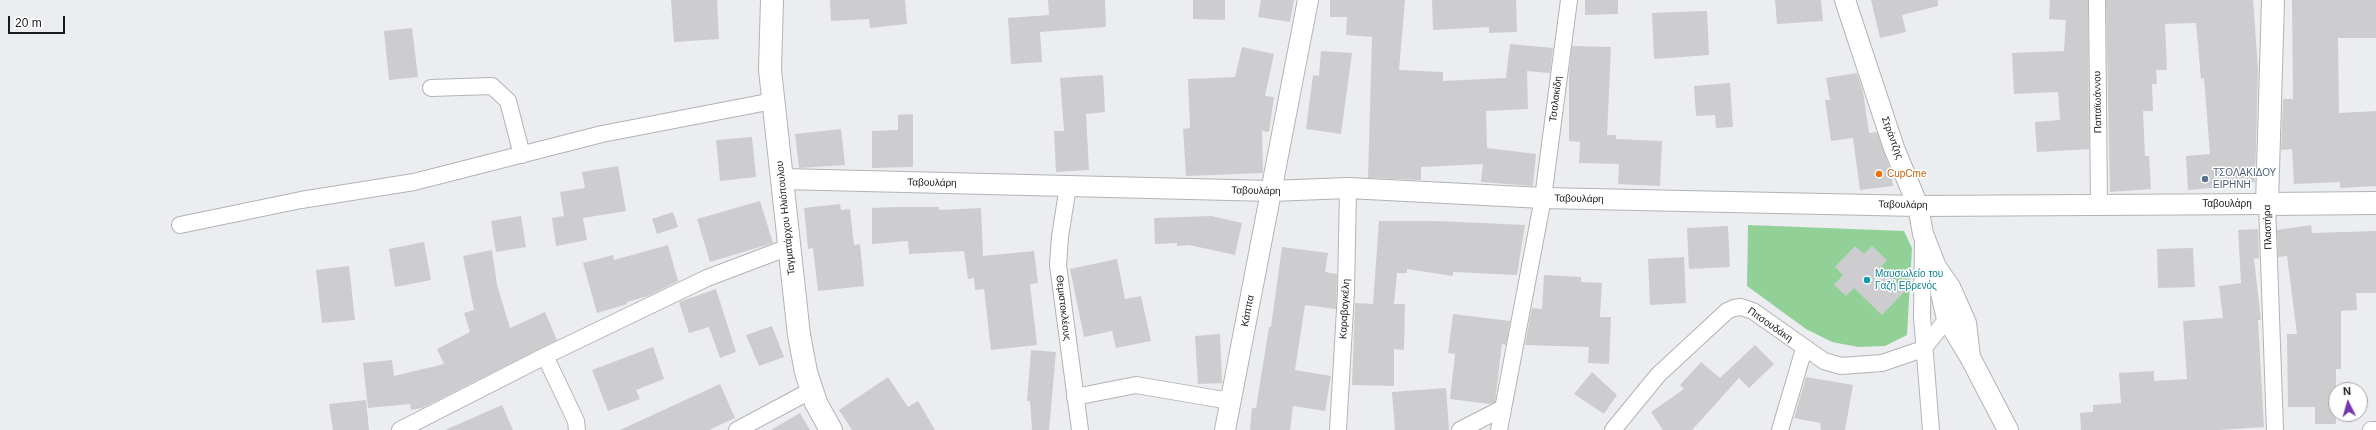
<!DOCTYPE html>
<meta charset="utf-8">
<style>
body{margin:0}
#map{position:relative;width:2376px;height:430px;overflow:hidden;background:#ebedf0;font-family:Arial,sans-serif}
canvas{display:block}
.north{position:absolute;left:2328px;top:382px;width:40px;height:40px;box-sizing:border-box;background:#fff;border:1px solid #a3a3a4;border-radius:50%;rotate:355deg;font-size:11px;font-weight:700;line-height:16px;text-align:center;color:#191a1b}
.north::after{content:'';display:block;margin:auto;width:14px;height:18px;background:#7537ad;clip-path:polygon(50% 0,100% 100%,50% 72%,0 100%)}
.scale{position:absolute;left:8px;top:16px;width:57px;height:18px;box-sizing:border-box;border:2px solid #191a1b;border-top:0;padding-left:5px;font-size:12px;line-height:14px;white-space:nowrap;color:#191a1b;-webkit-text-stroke:3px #fff;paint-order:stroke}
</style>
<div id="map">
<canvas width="2376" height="430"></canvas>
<div class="north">N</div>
<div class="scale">20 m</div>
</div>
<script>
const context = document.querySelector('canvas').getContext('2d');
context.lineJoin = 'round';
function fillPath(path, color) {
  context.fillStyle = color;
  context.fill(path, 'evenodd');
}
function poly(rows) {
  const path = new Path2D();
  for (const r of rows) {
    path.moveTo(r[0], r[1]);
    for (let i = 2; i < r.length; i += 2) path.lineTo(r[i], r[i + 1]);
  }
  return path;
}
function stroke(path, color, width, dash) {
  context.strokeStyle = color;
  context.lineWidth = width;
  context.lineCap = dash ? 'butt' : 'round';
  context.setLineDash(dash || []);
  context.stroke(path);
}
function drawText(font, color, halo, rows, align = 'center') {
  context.font = font + ' Arial,sans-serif';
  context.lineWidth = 3;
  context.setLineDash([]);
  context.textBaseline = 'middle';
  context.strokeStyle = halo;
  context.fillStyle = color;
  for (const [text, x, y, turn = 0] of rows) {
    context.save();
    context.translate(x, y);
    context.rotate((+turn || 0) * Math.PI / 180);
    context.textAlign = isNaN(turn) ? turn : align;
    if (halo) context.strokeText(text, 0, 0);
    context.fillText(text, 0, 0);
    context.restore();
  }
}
fillPath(poly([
 [1748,225,1904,231,1912,248,1907,335,1885,346,1858,347,1832,342,1806,329,1747,286]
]), '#91d198');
fillPath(poly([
 [671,0,717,0,719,39,674,42],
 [830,0,905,0,907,24,870,28,869,19,831,21],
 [1048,0,1105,0,1106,27,1040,32,1042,62,1011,64,1008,18,1049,15],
 [1193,0,1225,0,1225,20,1193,19],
 [1261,0,1294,0,1290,22,1258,17],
 [1330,0,1405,0,1399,70,1443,72,1443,81,1506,78,1510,44,1553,48,1550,73,1527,71,1528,109,1486,111,1487,148,1536,154,1533,186,1481,182,1483,164,1421,167,1421,180,1368,178,1372,37,1346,35,1347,17,1330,17],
 [1432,0,1516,0,1517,32,1489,33,1489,27,1433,30],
 [1585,0,1618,0,1618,14,1585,15],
 [1775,0,1821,0,1823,21,1777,24],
 [1871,0,1938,0,1938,6,1902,15,1906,32,1880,38],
 [2050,0,2088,0,2089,149,2037,152,2035,122,2060,120,2058,92,2014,94,2012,53,2064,51,2066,20,2049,19],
 [2106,0,2253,0,2258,69,2255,182,2222,184,2223,187,2188,190,2186,156,2210,154,2204,78,2201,79,2196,23,2165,24,2167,70,2156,70,2157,84,2152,84,2153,111,2143,111,2145,156,2149,156,2151,189,2110,192],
 [2292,0,2376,0,2376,38,2338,38,2339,113,2376,111,2376,186,2340,188,2340,182,2294,184,2292,149,2281,150,2283,99,2293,99],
 [1707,11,1709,55,1654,59,1652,13],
 [412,28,418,77,389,80,384,31],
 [1572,46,1611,47,1607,135,1616,135,1616,139,1662,141,1660,186,1618,184,1619,164,1579,163,1580,142,1569,141,1569,75],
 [1242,47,1274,54,1265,96,1274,97,1269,132,1262,131,1263,173,1186,176,1183,129,1190,128,1188,79,1235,77],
 [1321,51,1352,53,1341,134,1306,129,1313,75,1319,76],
 [1857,73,1863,92,1869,133,1877,132,1891,172,1893,186,1860,190,1853,138,1831,141,1825,100,1830,100,1826,78],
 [1103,75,1105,112,1086,114,1089,170,1056,172,1054,131,1064,131,1060,78],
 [1730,83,1733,127,1716,128,1715,115,1696,116,1694,86],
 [913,114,913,167,872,168,872,131,898,130,898,115],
 [841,129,845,165,799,168,795,134],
 [752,137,756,177,720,181,716,140],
 [618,166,626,211,583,218,587,240,556,246,552,218,564,216,560,192,585,188,582,172],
 [760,201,773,243,710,262,697,219],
 [840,204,841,210,850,209,854,245,860,244,864,286,818,291,813,248,808,249,804,208],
 [897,207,939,207,939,210,981,208,983,256,1034,251,1038,283,1030,284,1037,345,991,350,984,289,975,290,974,278,968,279,964,251,909,254,908,241,872,244,872,208],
 [673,212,678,227,657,234,652,219],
 [521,216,526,247,496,252,491,221],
 [1211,216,1242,223,1235,255,1189,245,1177,246,1177,243,1155,244,1154,218],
 [1379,221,1438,221,1525,225,1517,275,1453,272,1453,276,1407,269,1407,273,1397,273,1394,304,1405,304,1404,350,1394,349,1394,386,1352,385,1355,303,1373,304],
 [2311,225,2312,233,2376,231,2376,293,2356,293,2357,310,2341,311,2341,369,2336,369,2336,424,2315,424,2315,407,2288,407,2287,334,2297,334,2287,256,2278,257,2277,230],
 [1728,226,1730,267,1689,269,1687,228],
 [2258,229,2259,258,2254,259,2261,320,2258,320,2264,427,2219,430,2081,430,2080,413,2093,412,2093,405,2121,403,2119,373,2154,371,2154,381,2187,379,2183,321,2223,318,2219,286,2241,283,2238,230],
 [424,242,431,280,395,287,389,249],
 [668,245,678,281,648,296,627,302,627,304,597,313,583,263,613,255,614,260],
 [1855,246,1864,254,1872,246,1887,260,1881,267,1906,290,1882,315,1854,288,1846,296,1834,285,1843,275,1835,267],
 [1282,247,1328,253,1325,272,1337,274,1336,309,1305,305,1295,370,1331,376,1325,411,1293,406,1290,430,1250,430,1252,408,1256,408,1269,327,1271,327],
 [2193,248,2195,287,2158,288,2157,249],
 [492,250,497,285,510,328,545,312,557,340,422,408,411,410,410,404,368,408,363,363,392,360,394,376,444,364,437,349,470,332,464,313,474,310,463,256],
 [1684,257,1686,303,1650,305,1648,259],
 [1117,259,1125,299,1141,296,1151,341,1116,348,1112,331,1084,337,1070,269],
 [349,266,355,320,322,323,316,270],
 [1544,275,1581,277,1581,282,1602,283,1600,317,1611,317,1609,364,1588,363,1589,347,1525,345,1532,308,1542,309],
 [716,289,736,352,720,358,709,327,689,333,679,302],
 [1453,314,1510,321,1506,345,1502,344,1495,402,1490,404,1450,399,1455,354,1448,353],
 [772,326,784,357,759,366,746,335],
 [1220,334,1222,383,1198,384,1195,336],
 [1755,345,1774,364,1749,388,1739,378,1692,430,1663,430,1651,412,1684,389,1680,385,1701,362,1720,378],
 [653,347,664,379,636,390,640,399,608,411,592,370],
 [1031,350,1056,352,1049,430,1032,430,1030,401,1027,401],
 [1592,372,1617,395,1604,414,1574,394],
 [888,377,908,407,918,401,935,430,852,430,839,410],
 [1806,377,1853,385,1845,430,1821,430,1820,423,1794,418],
 [720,384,735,418,709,430,620,430],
 [1446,388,1449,430,1395,430,1392,392],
 [366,400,369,430,333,430,329,404],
 [502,405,513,430,445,430],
 [800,413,810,430,771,430]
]), '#cdcdd0');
const minor = poly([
 [2097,0,2099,204],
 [431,88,492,86,508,101,522,155],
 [1068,186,1060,237,1058,265,1080,430],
 [2267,204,2275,430],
 [180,225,301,200,414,182,602,134,773,101],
 [1923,238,1922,317,1931,430],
 [545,356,576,421,577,430],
 [1075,397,1136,385,1230,401],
 [400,430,545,356,707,278,789,247],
 [737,430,812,390],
 [1338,430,1346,292,1348,188],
 [1460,430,1503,408],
 [1499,430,1543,198,1569,0],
 [1613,430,1658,375,1727,311,1734,308,1741,307,1753,311,1824,361,1841,366,1882,363,1923,349,1947,319],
 [1780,430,1804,349],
 [2371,430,2376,430]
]);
const tertiary = poly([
 [1845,0,1894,148,1918,206,1923,234,1936,267,1950,287,1966,323,1970,357],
 [783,179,1271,191,1348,188,1543,198,1918,206,2267,204],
 [1940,277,1941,293,1947,319,1970,357,2008,430],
 [1225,430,1308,0]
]);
const secondary = poly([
 [772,0,770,70,799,335,806,372,816,403,831,430],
 [2273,0,2267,204,2376,203]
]);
stroke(minor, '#b1b3b6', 18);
stroke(tertiary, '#b1b3b6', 22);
stroke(secondary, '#b1b3b6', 24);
stroke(minor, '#fff', 16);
stroke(tertiary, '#fff', 20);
stroke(secondary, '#fff', 22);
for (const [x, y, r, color] of [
 [1879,174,4,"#e8710a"],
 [2205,179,4,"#5c6f8a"],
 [1867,280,4,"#0f9aa8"]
]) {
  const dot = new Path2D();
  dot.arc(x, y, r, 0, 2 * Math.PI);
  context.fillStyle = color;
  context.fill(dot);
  stroke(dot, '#fff', 1.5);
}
drawText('10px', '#191a1b', '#fff', [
 ["Τσαλακίδη",1556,99,-83],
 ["Παπαϊωάννου",2098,102,-91],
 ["Στράντζης",1892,138,70],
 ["Ταβουλάρη",932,183,1],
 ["Ταβουλάρη",1256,191,1],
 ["Ταβουλάρη",1579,199,1],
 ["Ταβουλάρη",2227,204],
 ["Ταβουλάρη",1903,205,1],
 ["Ταγματάρχου Ηλιόπουλου",786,218,-96],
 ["Πλαστήρα",2268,227,-92],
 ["Θεμιστοκλέους",1063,308,83],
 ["Καραβαγκέλη",1345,309,-87],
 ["Κάππα",1248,311,-79],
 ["Πιτσουδάκη",1770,325,35]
]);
drawText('10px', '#4e5e75', '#fff', [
 ["ΤΣΟΛΑΚΙΔΟΥ",2213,173],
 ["ΕΙΡΗΝΗ",2213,185]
], 'left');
drawText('10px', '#c56008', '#fff', [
 ["CupCme",1887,174]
], 'left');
drawText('10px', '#0d838f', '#fff', [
 ["Μαυσωλείο του",1875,274],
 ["Γαζή Εβρενός",1875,286]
], 'left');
</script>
